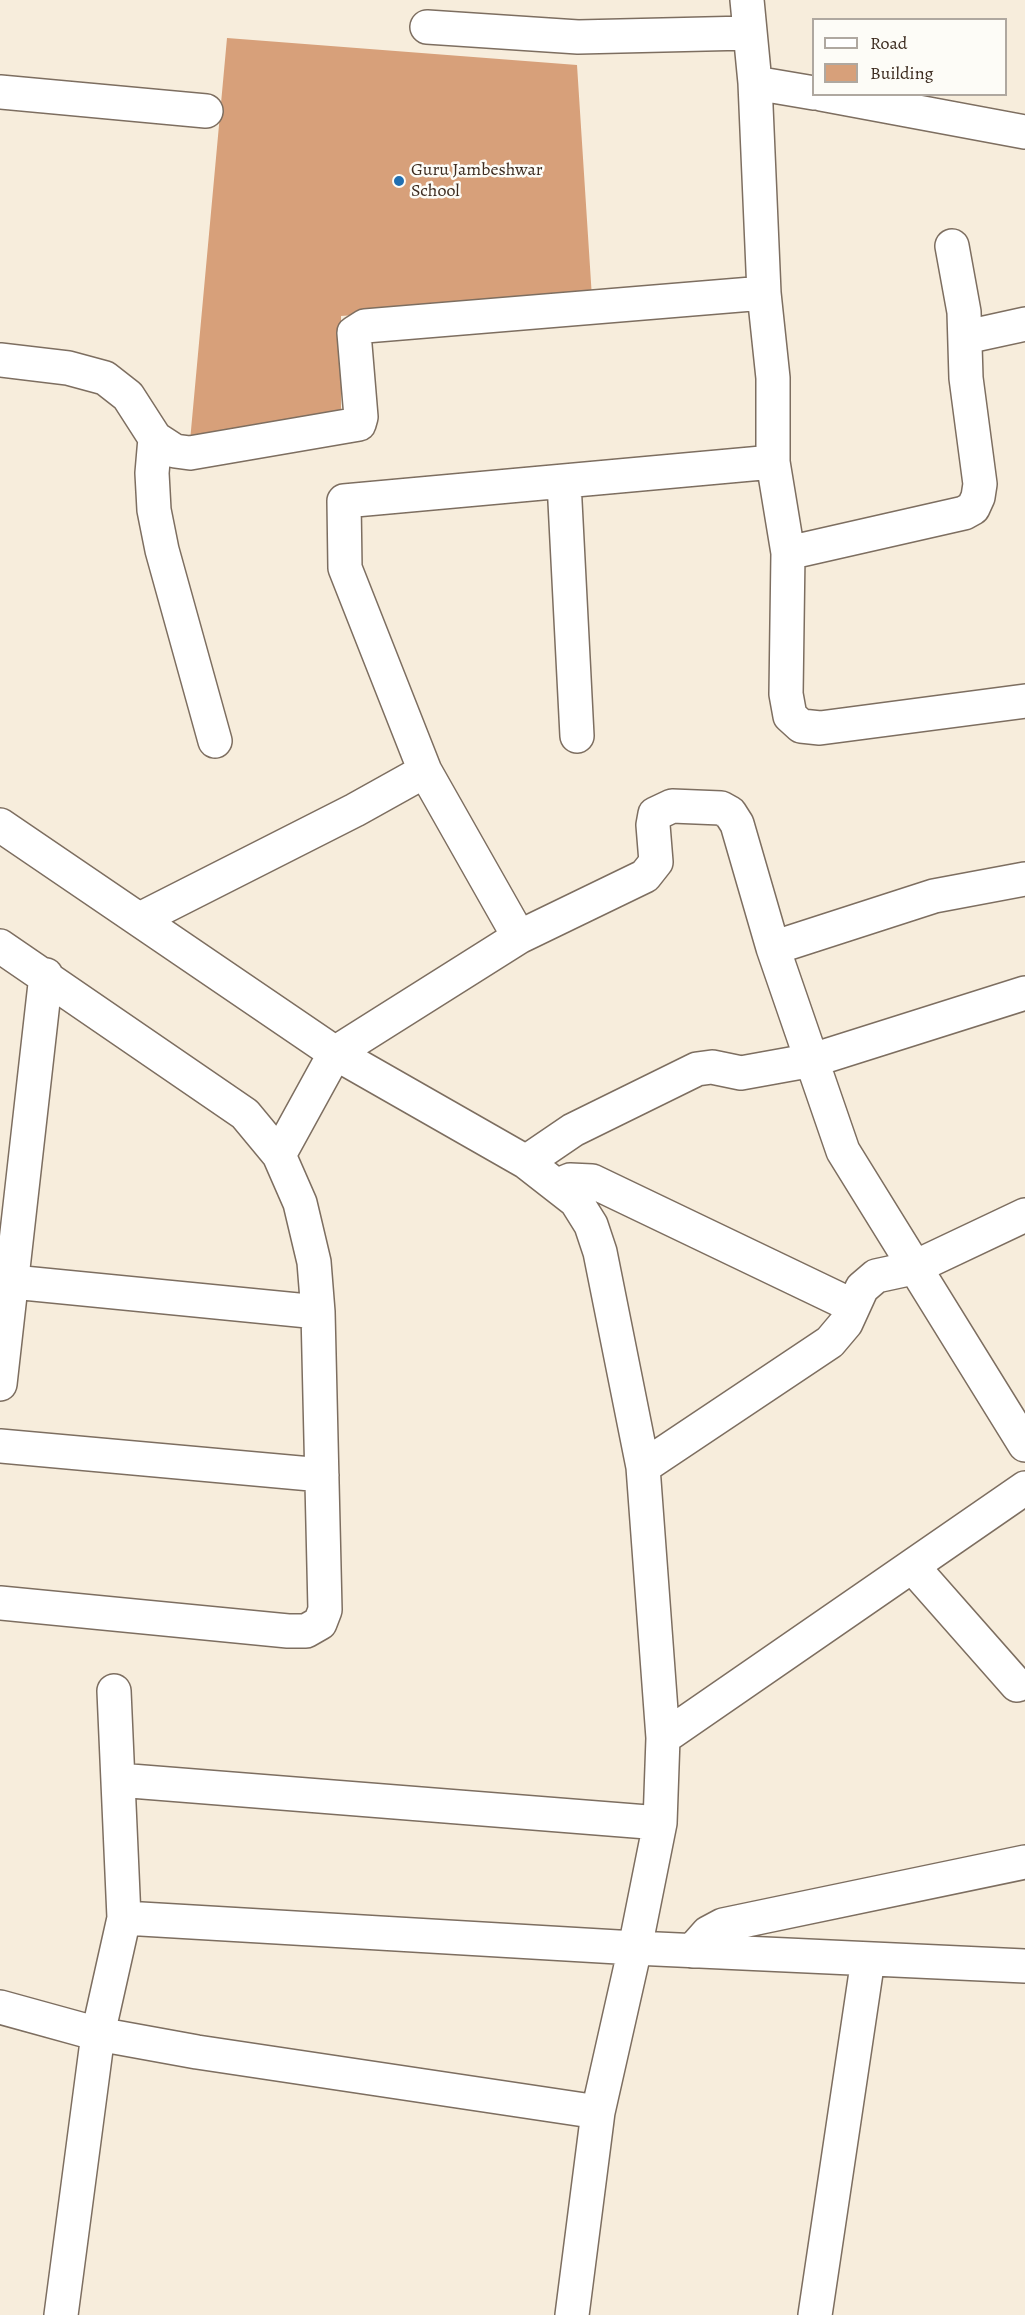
<!DOCTYPE html>
<style>
body{margin:0}
#map{position:relative;width:1025px;height:2315px;overflow:hidden;background:#f7eddc;font-family:Alegreya,serif}
canvas{display:block}
.legend{position:absolute;left:812px;top:18px;width:195px;height:78px;box-sizing:border-box;background:#fdfcf7;border:2px solid #afa8a0;margin:0;padding:8px 10px;list-style:none;font-size:18px;color:#3b2a1e}
.legend li{display:flex;align-items:center;gap:12px;height:30px}
.legend b{width:30px;border:2px solid #afa8a0}
</style>
<div id="map">
<canvas width="1025" height="2315"></canvas>
<ul class="legend">
<li><b style="height:8px;background:#fff"></b>Road</li>
<li><b style="height:16px;background:#d7a07a"></b>Building</li>
</ul>
</div>
<script>
const context = document.querySelector('canvas').getContext('2d');
context.lineJoin = 'round';
function fillPath(path, color) {
  context.fillStyle = color;
  context.fill(path, 'evenodd');
}
function poly(rows) {
  const path = new Path2D();
  for (const r of rows) {
    path.moveTo(r[0], r[1]);
    for (let i = 2; i < r.length; i += 2) path.lineTo(r[i], r[i + 1]);
  }
  return path;
}
function stroke(path, color, width, dash) {
  context.strokeStyle = color;
  context.lineWidth = width;
  context.lineCap = dash ? 'butt' : 'round';
  context.setLineDash(dash || []);
  context.stroke(path);
}
function drawText(font, color, halo, rows, align = 'center') {
  context.font = font + ' Alegreya,serif';
  context.lineWidth = 5;
  context.setLineDash([]);
  context.textBaseline = 'middle';
  context.strokeStyle = halo;
  context.fillStyle = color;
  for (const [text, x, y, turn = 0] of rows) {
    context.save();
    context.translate(x, y);
    context.rotate((+turn || 0) * Math.PI / 180);
    context.textAlign = isNaN(turn) ? turn : align;
    if (halo) context.strokeText(text, 0, 0);
    context.fillText(text, 0, 0);
    context.restore();
  }
}
fillPath(poly([
 [227,38,577,65,592,298,341,316,341,410,190,441]
]), '#d7a07a');
const minor = poly([
 [747,0,755,83,764,293,773,378,773,462,788,553,786,694,790,716,801,726,820,728,1025,701],
 [427,27,578,37,748,33],
 [755,83,814,93],
 [0,92,206,111],
 [821,94,1025,132],
 [966,337,1025,324],
 [0,360,68,368,105,378,128,396,155,438,175,451,190,453,359,424,361,417,354,333,365,326,764,293],
 [155,438,152,473,154,510,162,550,215,741],
 [564,482,577,736],
 [788,553,964,513,973,508,978,497,980,484,966,378,964,312,952,246],
 [0,825,335,1053,526,1162,576,1201,591,1225,600,1252,643,1467,663,1738,660,1823,635,1948,598,2112,572,2315],
 [140,919,355,810,425,771],
 [519,937,425,771,345,568,344,501,773,462],
 [0,946,245,1114,279,1155,300,1203,314,1262,318,1312,325,1610,320,1623,306,1631,288,1631,0,1603],
 [773,948,934,896,1025,879],
 [279,1155,335,1053,519,937,645,876,656,862,653,825,655,814,672,806,721,808,730,813,737,824,773,948,843,1151,1025,1445],
 [526,1162,573,1130,697,1069,712,1067,741,1073,813,1060,1025,993],
 [558,1185,570,1180,592,1181,853,1306],
 [13,1282,318,1312],
 [0,1384,46,975],
 [0,1446,322,1475],
 [643,1467,830,1342,846,1323,862,1288,876,1276,913,1268,1025,1215],
 [912,1566,1017,1685],
 [663,1738,1025,1488],
 [118,1780,660,1823],
 [124,1918,635,1948,1025,1966],
 [692,1951,708,1933,723,1925,1025,1862],
 [0,2007,98,2034,197,2052,598,2112],
 [61,2315,98,2034,124,1918,114,1691],
 [815,2315,868,1959]
]);
stroke(minor, '#7d6e60', 36);
stroke(minor, '#fff', 33);
for (const [x, y, r, color] of [
 [399,181,6,"#1f6fb2"]
]) {
  const dot = new Path2D();
  dot.arc(x, y, r, 0, 2 * Math.PI);
  context.fillStyle = color;
  context.fill(dot);
  stroke(dot, '#fdfcf7', 2);
}
drawText('18px', '#3b2a1e', '#fdfcf7', [
 ["Guru Jambeshwar",411,171],
 ["School",411,192]
], 'left');
</script>
